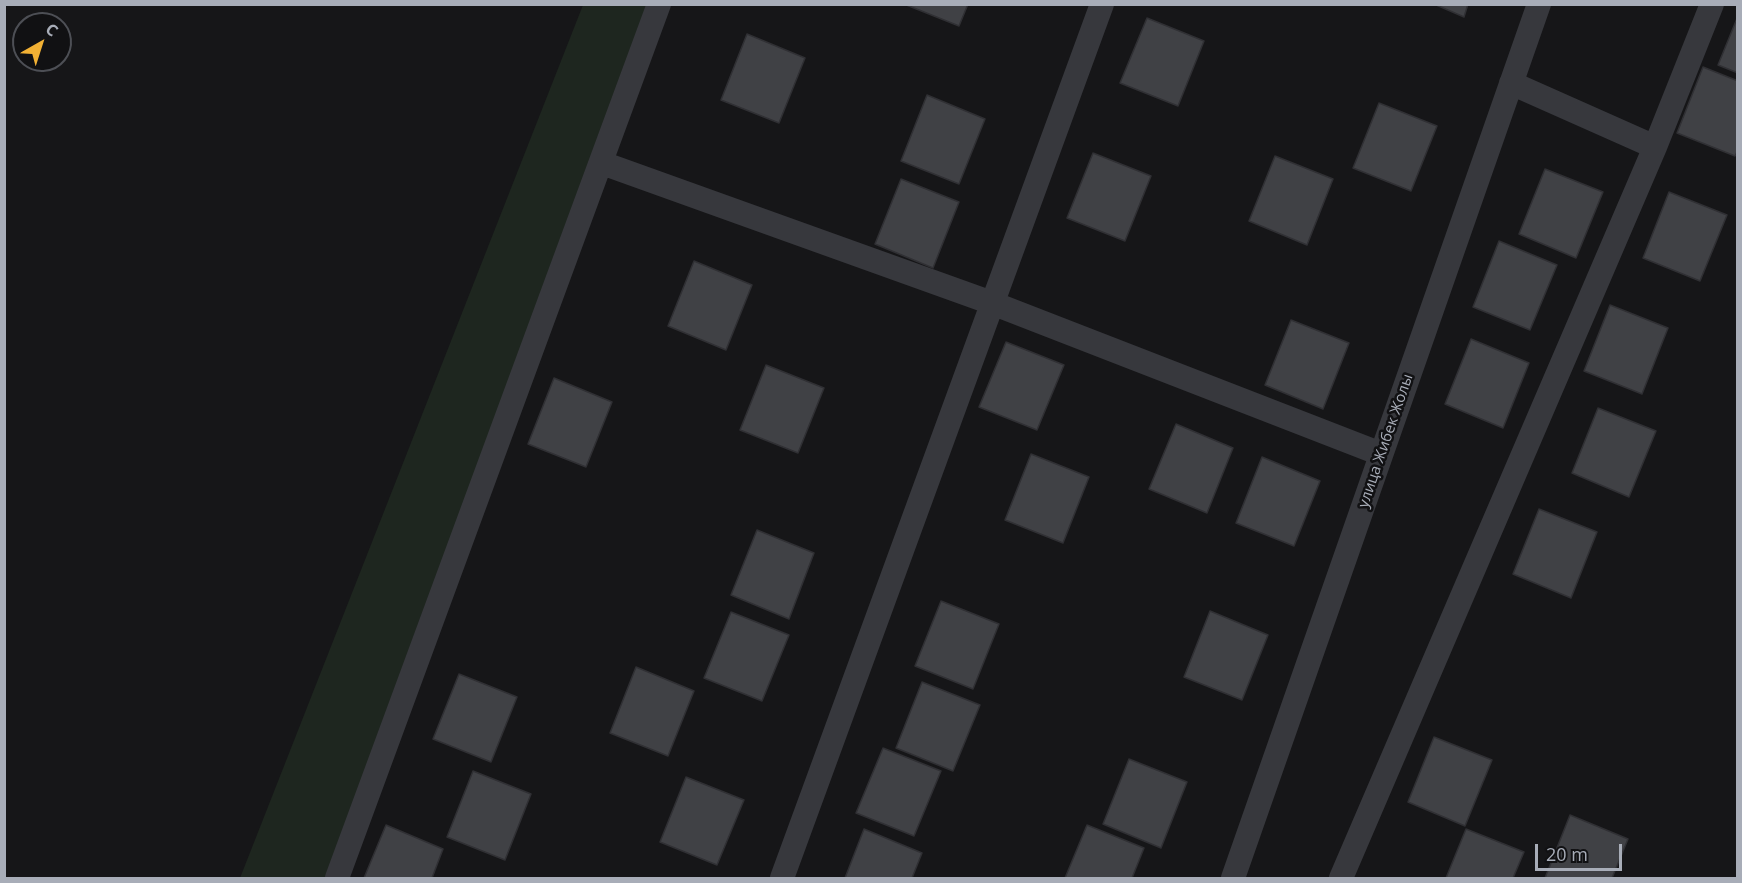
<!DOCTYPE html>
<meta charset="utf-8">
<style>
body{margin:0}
#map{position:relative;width:1742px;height:883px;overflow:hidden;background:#161618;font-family:"Open Sans",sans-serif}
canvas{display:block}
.frame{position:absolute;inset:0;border:6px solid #a8adb8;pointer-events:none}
.north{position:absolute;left:12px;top:12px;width:60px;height:60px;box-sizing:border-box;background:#111113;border:2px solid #4d4f55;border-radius:50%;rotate:39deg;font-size:16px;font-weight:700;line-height:24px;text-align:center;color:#a8adb8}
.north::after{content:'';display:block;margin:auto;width:21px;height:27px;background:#f2b134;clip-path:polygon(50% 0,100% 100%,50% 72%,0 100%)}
.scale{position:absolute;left:1535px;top:844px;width:87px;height:27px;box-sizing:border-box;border:3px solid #a8adb8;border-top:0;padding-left:8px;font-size:18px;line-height:21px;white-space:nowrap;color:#a8adb8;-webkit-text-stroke:4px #111113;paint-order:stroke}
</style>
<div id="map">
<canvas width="1742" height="883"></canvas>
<div class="frame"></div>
<div class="north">С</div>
<div class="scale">20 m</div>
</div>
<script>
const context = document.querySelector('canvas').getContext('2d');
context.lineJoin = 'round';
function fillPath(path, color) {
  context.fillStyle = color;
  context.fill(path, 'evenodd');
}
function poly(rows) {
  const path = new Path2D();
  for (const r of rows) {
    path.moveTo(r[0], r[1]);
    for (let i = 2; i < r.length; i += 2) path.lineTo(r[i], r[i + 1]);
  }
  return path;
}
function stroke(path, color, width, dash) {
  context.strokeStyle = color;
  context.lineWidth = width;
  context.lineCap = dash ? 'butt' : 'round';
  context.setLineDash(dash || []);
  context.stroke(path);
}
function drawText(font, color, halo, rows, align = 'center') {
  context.font = font + ' "Open Sans",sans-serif';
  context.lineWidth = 5;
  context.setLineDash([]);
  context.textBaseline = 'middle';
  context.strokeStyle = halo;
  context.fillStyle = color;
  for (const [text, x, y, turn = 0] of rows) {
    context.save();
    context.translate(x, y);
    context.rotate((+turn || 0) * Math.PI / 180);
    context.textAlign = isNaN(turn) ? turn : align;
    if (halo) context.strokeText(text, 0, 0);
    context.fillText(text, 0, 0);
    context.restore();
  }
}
fillPath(poly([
 [583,5,656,5,336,878,240,878]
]), '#1e261f');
const building = poly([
 [904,4,968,4,959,26,904,4],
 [1434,4,1468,4,1464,17,1434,4],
 [1738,16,1738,73,1718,65,1738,16],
 [1147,18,1204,41,1178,106,1120,83,1147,18],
 [747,34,805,58,779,123,721,100,747,34],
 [1703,67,1738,81,1738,150,1735,156,1677,133,1703,67],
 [927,95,985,119,959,184,901,161,927,95],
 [1379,103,1437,126,1411,191,1353,168,1379,103],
 [1093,153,1151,176,1125,241,1067,218,1093,153],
 [1275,156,1333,179,1307,245,1249,221,1275,156],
 [1545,169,1603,192,1576,258,1519,234,1545,169],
 [901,179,959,202,933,268,875,244,901,179],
 [1669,192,1727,215,1700,281,1643,258,1669,192],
 [1499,241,1557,265,1530,330,1473,307,1499,241],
 [694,261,752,285,726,350,668,326,694,261],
 [1610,305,1668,328,1642,394,1584,371,1610,305],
 [1291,320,1349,343,1323,409,1265,385,1291,320],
 [1471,339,1529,363,1503,428,1445,404,1471,339],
 [1006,342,1064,365,1037,430,979,407,1006,342],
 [766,365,824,388,798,453,740,430,766,365],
 [554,378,612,402,586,467,528,444,554,378],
 [1598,408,1656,431,1629,497,1572,473,1598,408],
 [1176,424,1233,448,1207,513,1149,489,1176,424],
 [1031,454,1089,477,1063,543,1005,520,1031,454],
 [1262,457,1320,481,1294,546,1236,523,1262,457],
 [1539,509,1597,532,1571,598,1513,574,1539,509],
 [757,530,814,553,789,619,731,595,757,530],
 [941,601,999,624,973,689,915,666,941,601],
 [1210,611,1268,635,1242,700,1184,677,1210,611],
 [731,612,789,635,762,701,704,678,731,612],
 [636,667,694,691,668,756,610,733,636,667],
 [459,674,517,697,491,762,433,739,459,674],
 [922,682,980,705,953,771,896,748,922,682],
 [1434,737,1492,760,1465,826,1408,802,1434,737],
 [883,748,941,771,914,836,856,813,883,748],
 [1129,759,1187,782,1161,848,1103,824,1129,759],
 [473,771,531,794,505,860,447,837,473,771],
 [686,777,744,800,717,865,660,842,686,777],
 [1570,815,1628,839,1612,878,1545,878,1570,815],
 [386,825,443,849,432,878,364,878,386,825],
 [1087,825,1144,848,1132,878,1065,878,1087,825],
 [864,829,922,853,912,878,845,878,864,829],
 [1466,829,1524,852,1513,878,1446,878,1466,829]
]);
fillPath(building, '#404145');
stroke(building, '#303034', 1.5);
stroke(poly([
 [1511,83,1655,147],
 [602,163,992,303,1381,454],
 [337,878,659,4],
 [782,878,1102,4],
 [1233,878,1539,4],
 [1341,878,1655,147,1712,4]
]), '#37383d', 24);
drawText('15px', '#a8adb8', '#111113', [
 ["улица Жибек Жолы",1386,441,-71]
]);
</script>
